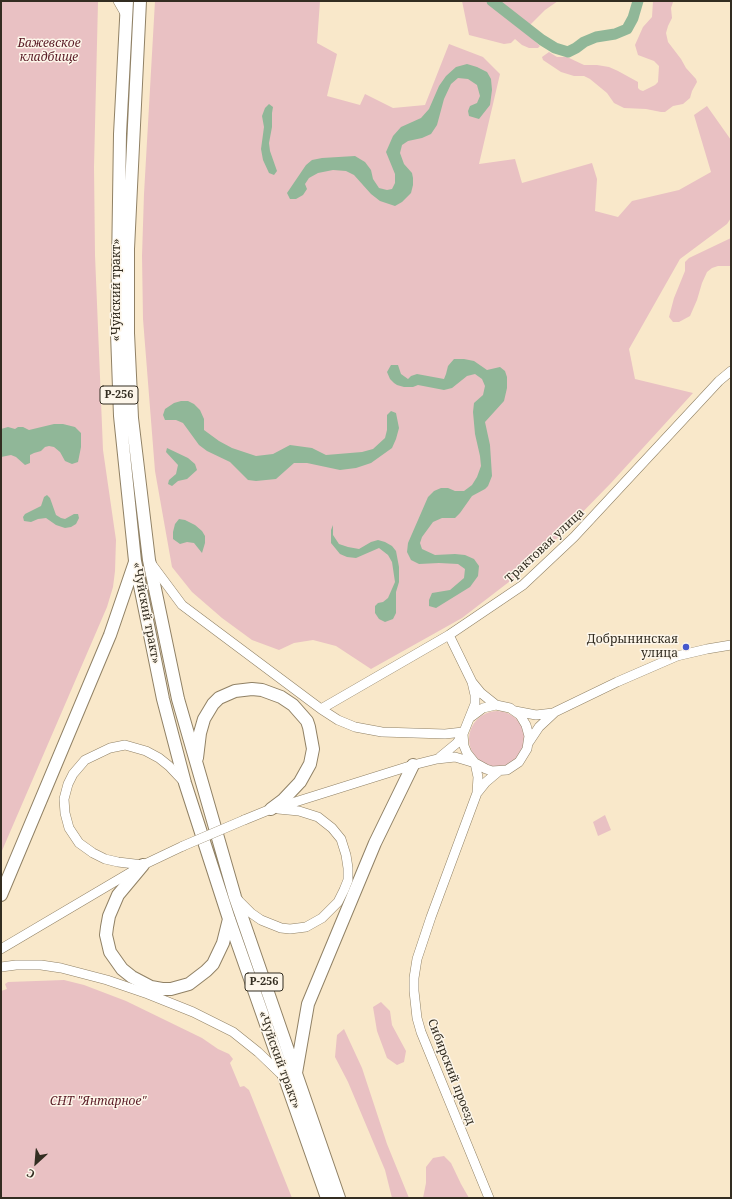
<!DOCTYPE html>
<meta charset="utf-8">
<style>
body{margin:0}
#map{position:relative;width:732px;height:1199px;overflow:hidden;background:#f9e8ca;font-family:"Noto Serif",serif}
canvas{display:block}
.frame{position:absolute;inset:0;border:2px solid #332d21;pointer-events:none}
.north{position:absolute;left:16px;top:1143px;width:40px;height:40px;-webkit-text-stroke:3px #fdf6ea;paint-order:stroke;rotate:206deg;font-size:11px;font-weight:700;line-height:16px;text-align:center;color:#332d21}
.north::after{content:'';display:block;margin:auto;width:14px;height:18px;background:#332d21;clip-path:polygon(50% 0,100% 100%,50% 72%,0 100%)}
</style>
<div id="map">
<canvas width="732" height="1199"></canvas>
<div class="frame"></div>
<div class="north">С</div>
</div>
<script>
const context = document.querySelector('canvas').getContext('2d');
context.lineJoin = 'round';
function fillPath(path, color) {
  context.fillStyle = color;
  context.fill(path, 'evenodd');
}
function poly(rows) {
  const path = new Path2D();
  for (const r of rows) {
    if (r.length === 3) {
      path.moveTo(r[0] + r[2], r[1]);
      path.arc(r[0], r[1], r[2], 0, 2 * Math.PI);
      continue;
    }
    path.moveTo(r[0], r[1]);
    for (let i = 2; i < r.length; i += 2) path.lineTo(r[i], r[i + 1]);
  }
  return path;
}
function stroke(path, color, width, dash) {
  context.strokeStyle = color;
  context.lineWidth = width;
  context.lineCap = dash ? 'butt' : 'round';
  context.setLineDash(dash || []);
  context.stroke(path);
}
function drawText(font, color, halo, rows, align = 'center') {
  context.font = font + ' "Noto Serif",serif';
  context.lineWidth = 3;
  context.setLineDash([]);
  context.textBaseline = 'middle';
  context.strokeStyle = halo;
  context.fillStyle = color;
  for (const [text, x, y, turn = 0] of rows) {
    context.save();
    context.translate(x, y);
    context.rotate((+turn || 0) * Math.PI / 180);
    context.textAlign = isNaN(turn) ? turn : align;
    if (halo) context.strokeText(text, 0, 0);
    context.fillText(text, 0, 0);
    context.restore();
  }
}
fillPath(poly([
 [1,1,98,2,94,167,95,255,103,450,116,540,115,571,113,587,107,607,1,853],
 [155,1,320,1,317,43,337,54,327,96,360,105,365,94,393,108,425,105,449,44,483,57,500,74,479,164,515,159,522,183,592,163,597,179,595,211,618,217,632,201,679,190,711,172,694,115,707,106,731,140,731,218,727,224,680,259,629,349,635,379,693,393,611,483,531,565,462,618,371,669,336,646,313,640,294,643,279,650,252,640,222,618,192,592,172,567,155,471,143,319,142,256,144,194],
 [462,1,558,1,545,10,527,28,534,35,535,41,540,46,538,48,529,48,522,45,515,39,511,43,504,44,469,35],
 [653,1,672,1,673,2,671,8,672,18,668,26,666,33,668,42,681,59,686,68,696,79,697,82,692,91,690,98,683,104,673,106,665,112,661,112,646,109,624,108,614,103,607,93,590,79,584,76,574,76,561,72,543,60,542,57,549,52,557,57,567,57,584,65,597,65,609,67,618,71,638,82,638,88,640,90,643,91,655,85,658,82,659,66,654,61,638,55,635,45,643,27,652,17],
 [731,238,731,266,718,266,712,268,707,272,702,283,697,300,690,316,679,322,673,322,669,317,674,298,685,271,685,262,689,258],
 [497,739,28],
 [605,815,611,830,598,836,593,822],
 [64,980,84,985,126,1001,202,1038,218,1049,229,1054,233,1059,230,1063,240,1087,244,1086,249,1090,292,1198,1,1198,1,991,7,989,5,984,8,982],
 [381,1002,390,1011,392,1025,406,1051,404,1062,397,1065,387,1058,377,1031,373,1007],
 [344,1029,362,1068,387,1144,409,1198,392,1198,385,1170,348,1082,335,1057,337,1035],
 [444,1156,451,1163,461,1184,469,1198,423,1198,426,1183,426,1167,433,1158]
]), '#e9c1c3');
fillPath(poly([
 [467,64,477,67,487,72,491,79,492,90,490,105,479,119,469,116,468,111,470,106,477,103,480,96,477,85,468,79,458,78,451,84,444,99,437,125,431,134,422,138,408,141,402,145,400,153,404,164,412,173,413,178,413,185,411,193,402,202,395,206,380,201,371,194,354,175,346,171,333,170,318,173,309,178,305,184,307,189,303,195,296,199,290,199,287,193,306,165,312,160,322,158,355,156,365,162,371,170,373,179,379,188,387,190,392,189,395,183,395,174,386,152,393,136,401,127,421,118,429,109,439,86,446,76,456,67],
 [269,104,273,107,272,113,272,127,269,143,270,151,277,171,274,175,269,173,263,160,261,149,264,127,262,116,265,108],
 [454,359,464,359,474,361,487,370,500,367,505,371,507,377,507,388,504,401,485,422,490,445,492,476,488,486,485,489,472,496,460,513,455,518,442,518,433,522,422,537,420,543,422,549,435,555,455,554,465,555,474,559,479,566,478,576,470,587,436,608,429,606,429,600,432,593,450,590,464,578,465,569,458,564,439,563,419,564,411,560,407,552,408,543,428,497,434,491,441,488,448,488,455,491,464,491,472,485,477,477,481,466,480,456,475,434,473,412,474,403,483,395,485,386,482,379,475,374,467,376,452,388,444,390,418,385,413,387,404,387,397,385,394,383,390,379,387,372,391,365,398,365,401,374,408,379,411,376,417,374,444,379,446,374,448,366],
 [181,401,188,401,194,404,200,410,204,419,204,430,219,441,232,448,256,456,273,454,290,445,312,448,326,455,362,452,373,449,385,438,387,430,387,415,391,411,396,413,399,428,396,439,392,448,371,463,356,468,340,470,307,463,294,463,276,479,256,481,248,480,230,462,207,451,199,445,183,423,176,420,165,420,163,415,165,409,174,403],
 [54,424,63,424,75,427,81,433,81,447,78,462,72,464,65,461,60,452,54,447,49,446,45,447,41,451,34,453,30,455,30,463,25,465,16,457,11,455,1,457,1,429,8,427,15,429,18,427,23,427,29,430],
 [167,448,188,458,195,464,197,470,187,479,178,481,172,486,168,484,169,480,176,474,178,465,166,452],
 [47,495,50,498,56,515,61,518,65,519,74,514,78,514,79,518,76,524,71,527,65,528,56,525,46,518,38,519,31,522,24,521,23,517,25,514,41,506,44,497],
 [179,519,185,520,195,525,202,531,205,536,205,543,202,553,194,543,187,542,180,544,173,539,173,532,175,524],
 [333,525,333,535,339,544,348,547,359,549,371,542,378,540,385,542,392,546,396,551,399,567,399,582,396,592,396,613,393,619,385,622,379,619,375,613,375,606,378,603,383,602,388,598,395,582,392,562,388,555,379,548,356,558,347,557,340,554,331,543,331,530]
]), '#90b798');
stroke(poly([
 [492,1,542,40,555,48,568,52,576,48,584,42,596,37,615,34,627,29,633,18,638,1]
]), '#90b798', 11);
const secondary = poly([
 [118,1,126,15],
 [150,562,182,605,321,709,338,720,355,727,382,732,445,734,463,732],
 [449,635,472,682,481,693,496,705],
 [321,709,449,635,523,585,574,537,719,381,731,371],
 [515,711,536,715,553,713],
 [471,717,483,708,496,705,510,708,520,715,526,725,529,736,527,749,519,762,507,770,492,771,486,769,475,763,467,753,464,746,463,734,475,704,475,695,472,682],
 [529,742,539,727,555,712,617,682,677,656,707,649,731,645],
 [440,757,457,743,463,734],
 [478,792,486,782,499,771],
 [276,808,413,765,437,759,455,757,475,763,478,777,477,793,431,917,417,959,414,978,414,991,417,1018,421,1032,489,1198],
 [244,820,271,809],
 [143,865,118,862,105,859,93,853,79,843,69,828,65,813,64,799,68,784,73,774,85,760,110,748,125,745,146,751,159,758,169,766,185,783],
 [237,899,251,913,261,920,281,928,290,929,306,927,322,918,338,902,344,890,348,880,348,868,346,855,341,839,332,828,318,817,299,811,278,809],
 [1,949,143,865,183,846],
 [1,967,16,965,41,965,61,968,107,980,148,994,193,1012,233,1032,258,1052,283,1076]
]);
const highway = poly([
 [127,1,120,134,117,333,120,416,135,561,163,699,185,783,229,919,327,1198],
 [140,1,128,249,128,333,132,418,149,560,178,699,235,897,339,1198],
 [197,758,200,733,204,719,213,704,219,698,235,691,252,689,262,690,281,697,293,705,307,721,309,727,313,749,310,764,300,782,283,800,271,809],
 [143,865,118,895,109,916,107,927,106,935,110,952,122,969,132,977,151,987,162,989,171,989,189,984,206,971,213,964,223,943,229,919],
 [1,895,110,635,135,562],
 [296,1073,308,1004,375,843,413,765]
]);
stroke(secondary, '#908165', 10);
stroke(highway, '#908165', 14);
stroke(secondary, '#fff', 9);
stroke(highway, '#fff', 12);
const secondaryBridge = poly([
 [183,846,244,820]
]);
stroke(secondaryBridge, '#908165', 10, []);
stroke(secondaryBridge, '#fff', 9);
for (const [x, y, r, color] of [
 [686,647,4,"#4658cc"]
]) {
  const dot = new Path2D();
  dot.arc(x, y, r, 0, 2 * Math.PI);
  context.fillStyle = color;
  context.fill(dot);
  stroke(dot, '#fdf6ea', 1.5);
}
for (const [x, y, w] of [
 [119,395,38],
 [264,982,38]
]) {
  const box = new Path2D();
  box.roundRect(x - w / 2, y - 9, w, 18, 3);
  context.fillStyle = '#fdf6ea';
  context.fill(box);
  stroke(box, '#332d21', 1);
}
drawText('bold 11px', '#332d21', null, [
 ["Р-256",119,395],
 ["Р-256",264,982]
]);
drawText('italic 12px', '#5a1c26', '#fdf6ea', [
 ["Бажевское",49,44],
 ["кладбище",49,58],
 ["СНТ \"Янтарное\"",98,1102]
]);
drawText('12px', '#332d21', '#fdf6ea', [
 ["«Чуйский тракт»",117,290,-90],
 ["Трактовая улица",545,546,-43],
 ["«Чуйский тракт»",146,613,79],
 ["«Чуйский тракт»",279,1060,70],
 ["Сибирский проезд",451,1072,69]
]);
drawText('12px', '#332d21', '#fdf6ea', [
 ["Добрынинская",678,640],
 ["улица",678,654]
], 'right');
</script>
